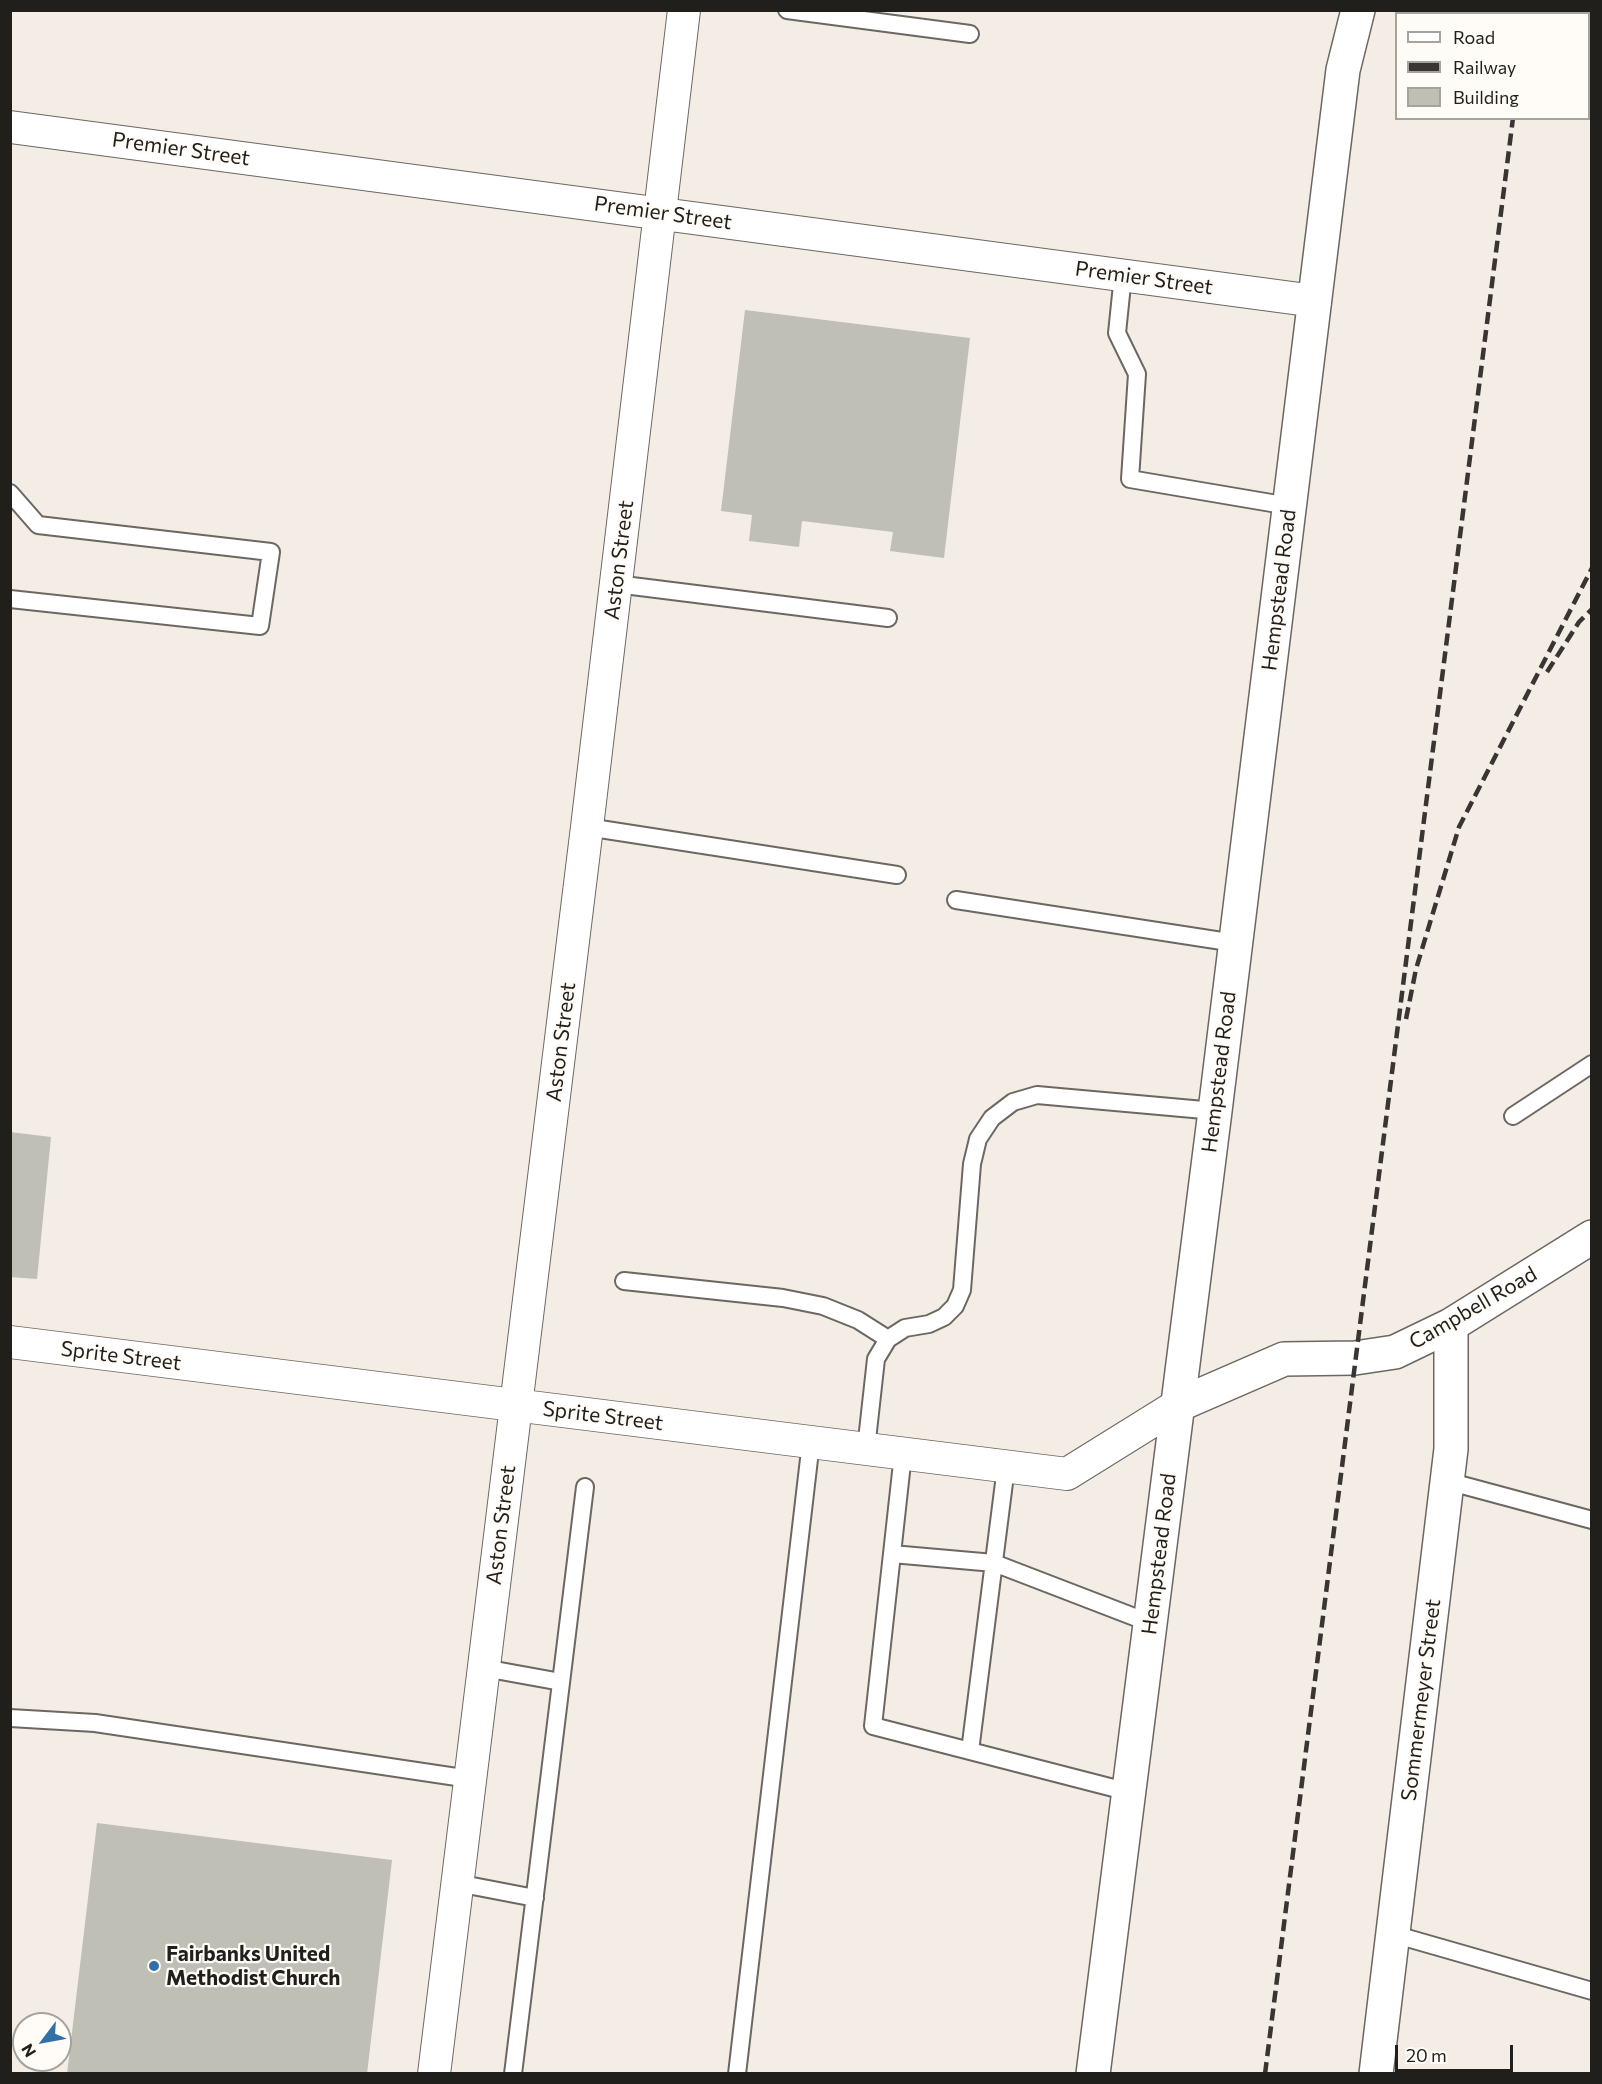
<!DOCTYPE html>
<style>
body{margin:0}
#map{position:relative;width:1602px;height:2084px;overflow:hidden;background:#f3ede5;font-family:Commissioner,sans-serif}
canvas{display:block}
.frame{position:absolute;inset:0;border:12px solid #211f1c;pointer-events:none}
.legend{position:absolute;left:1395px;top:12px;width:195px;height:108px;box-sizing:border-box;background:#fffbf6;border:2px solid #a6a39f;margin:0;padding:8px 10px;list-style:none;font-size:18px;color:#211f1c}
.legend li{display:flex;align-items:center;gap:12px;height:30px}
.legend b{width:30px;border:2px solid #a6a39f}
.north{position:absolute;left:12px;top:2012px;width:60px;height:60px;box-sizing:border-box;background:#fffbf6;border:2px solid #a6a39f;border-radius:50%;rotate:238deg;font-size:16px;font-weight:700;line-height:24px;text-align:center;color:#211f1c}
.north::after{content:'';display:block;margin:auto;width:21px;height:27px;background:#3171a8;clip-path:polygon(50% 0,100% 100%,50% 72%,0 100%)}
.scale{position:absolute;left:1395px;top:2045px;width:118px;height:27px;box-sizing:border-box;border:3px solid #211f1c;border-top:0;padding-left:8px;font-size:18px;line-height:21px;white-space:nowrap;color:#211f1c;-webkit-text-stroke:4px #fffbf6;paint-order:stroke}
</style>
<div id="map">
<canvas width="1602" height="2084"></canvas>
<div class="frame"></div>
<ul class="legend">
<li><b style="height:8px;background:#fff"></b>Road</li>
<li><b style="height:8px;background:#383532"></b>Railway</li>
<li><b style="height:16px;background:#bfbfb6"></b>Building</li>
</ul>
<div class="north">N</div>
<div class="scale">20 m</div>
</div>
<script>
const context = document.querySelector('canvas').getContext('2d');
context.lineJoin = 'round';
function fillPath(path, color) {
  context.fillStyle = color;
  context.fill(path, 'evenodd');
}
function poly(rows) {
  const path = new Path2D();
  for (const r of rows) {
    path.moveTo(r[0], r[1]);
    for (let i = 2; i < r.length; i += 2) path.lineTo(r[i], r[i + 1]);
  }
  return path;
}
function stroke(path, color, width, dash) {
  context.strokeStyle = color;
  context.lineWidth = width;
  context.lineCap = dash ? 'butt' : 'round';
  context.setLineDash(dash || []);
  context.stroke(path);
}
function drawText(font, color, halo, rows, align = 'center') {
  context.font = font + ' Commissioner,sans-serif';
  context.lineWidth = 4.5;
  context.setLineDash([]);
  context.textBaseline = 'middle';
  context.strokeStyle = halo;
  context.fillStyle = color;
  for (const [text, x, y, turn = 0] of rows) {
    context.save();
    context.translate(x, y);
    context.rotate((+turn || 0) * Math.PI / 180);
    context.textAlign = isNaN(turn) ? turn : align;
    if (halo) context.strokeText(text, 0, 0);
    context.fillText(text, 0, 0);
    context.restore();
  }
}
fillPath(poly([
 [745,310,970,338,944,558,890,551,893,532,802,521,799,547,749,541,752,515,721,511],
 [10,1132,51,1137,37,1279,10,1277],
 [97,1823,392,1860,367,2074,67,2074]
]), '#bfbfb6');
const service = poly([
 [787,10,970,34],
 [1123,275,1117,333,1137,374,1130,479,1289,506],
 [10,493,38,525,271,552,260,626,10,599],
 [616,584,888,618],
 [587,827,897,875],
 [956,900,1235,943],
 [1513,1116,1592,1064],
 [624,1281,783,1298,823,1306,858,1320,888,1339],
 [866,1449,876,1359,888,1339,905,1328,929,1324,944,1317,955,1306,962,1290,972,1164,978,1139,992,1118,1013,1102,1037,1095,1215,1111],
 [903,1454,873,1726,1129,1792],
 [1447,1481,1592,1520],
 [892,1554,994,1563,1150,1623],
 [484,1668,561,1682],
 [10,1718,95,1723,470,1779],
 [970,1751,1006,1467],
 [457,1883,535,1898],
 [1393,1934,1592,1991],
 [513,2074,585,1487],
 [737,2074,811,1442]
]);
const minor = poly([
 [10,127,1315,301],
 [10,1342,1067,1474,1178,1405],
 [434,2074,587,827,684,10]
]);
const tertiary = poly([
 [1178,1405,1284,1359,1355,1358,1395,1352,1451,1325,1592,1237],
 [1376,2074,1451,1449,1451,1325]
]);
const secondary = poly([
 [1093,2074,1215,1111,1343,70,1358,10]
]);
stroke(service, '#6c6760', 20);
stroke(minor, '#6c6760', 34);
stroke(tertiary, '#6c6760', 36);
stroke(secondary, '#6c6760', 36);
stroke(service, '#fff', 16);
stroke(minor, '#fff', 32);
stroke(tertiary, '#fff', 33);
stroke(secondary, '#fff', 33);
stroke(poly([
 [1527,14,1527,10],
 [1547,672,1579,622,1592,609],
 [1406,1019,1416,969,1459,827,1592,568],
 [1265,2074,1513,118]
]), '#383532', 4.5, [12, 6]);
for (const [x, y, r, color] of [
 [154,1966,6,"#3171a8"]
]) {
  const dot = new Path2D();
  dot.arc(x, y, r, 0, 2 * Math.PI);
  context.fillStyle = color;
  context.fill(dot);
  stroke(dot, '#fffbf6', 2);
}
drawText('21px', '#211f1c', '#fffbf6', [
 ["Premier Street",181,149,8],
 ["Premier Street",663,213,8],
 ["Premier Street",1144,278,8],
 ["Aston Street",619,560,-83],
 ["Hempstead Road",1279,590,-83],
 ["Aston Street",561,1042,-83],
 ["Hempstead Road",1219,1072,-83],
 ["Campbell Road",1473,1308,-30],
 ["Sprite Street",121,1356,7],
 ["Sprite Street",603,1416,7],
 ["Aston Street",501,1525,-83],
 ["Hempstead Road",1159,1554,-83],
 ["Sommermeyer Street",1421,1700,-83]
]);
drawText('bold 21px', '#211f1c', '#fffbf6', [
 ["Fairbanks United",166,1954],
 ["Methodist Church",166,1978]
], 'left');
</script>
